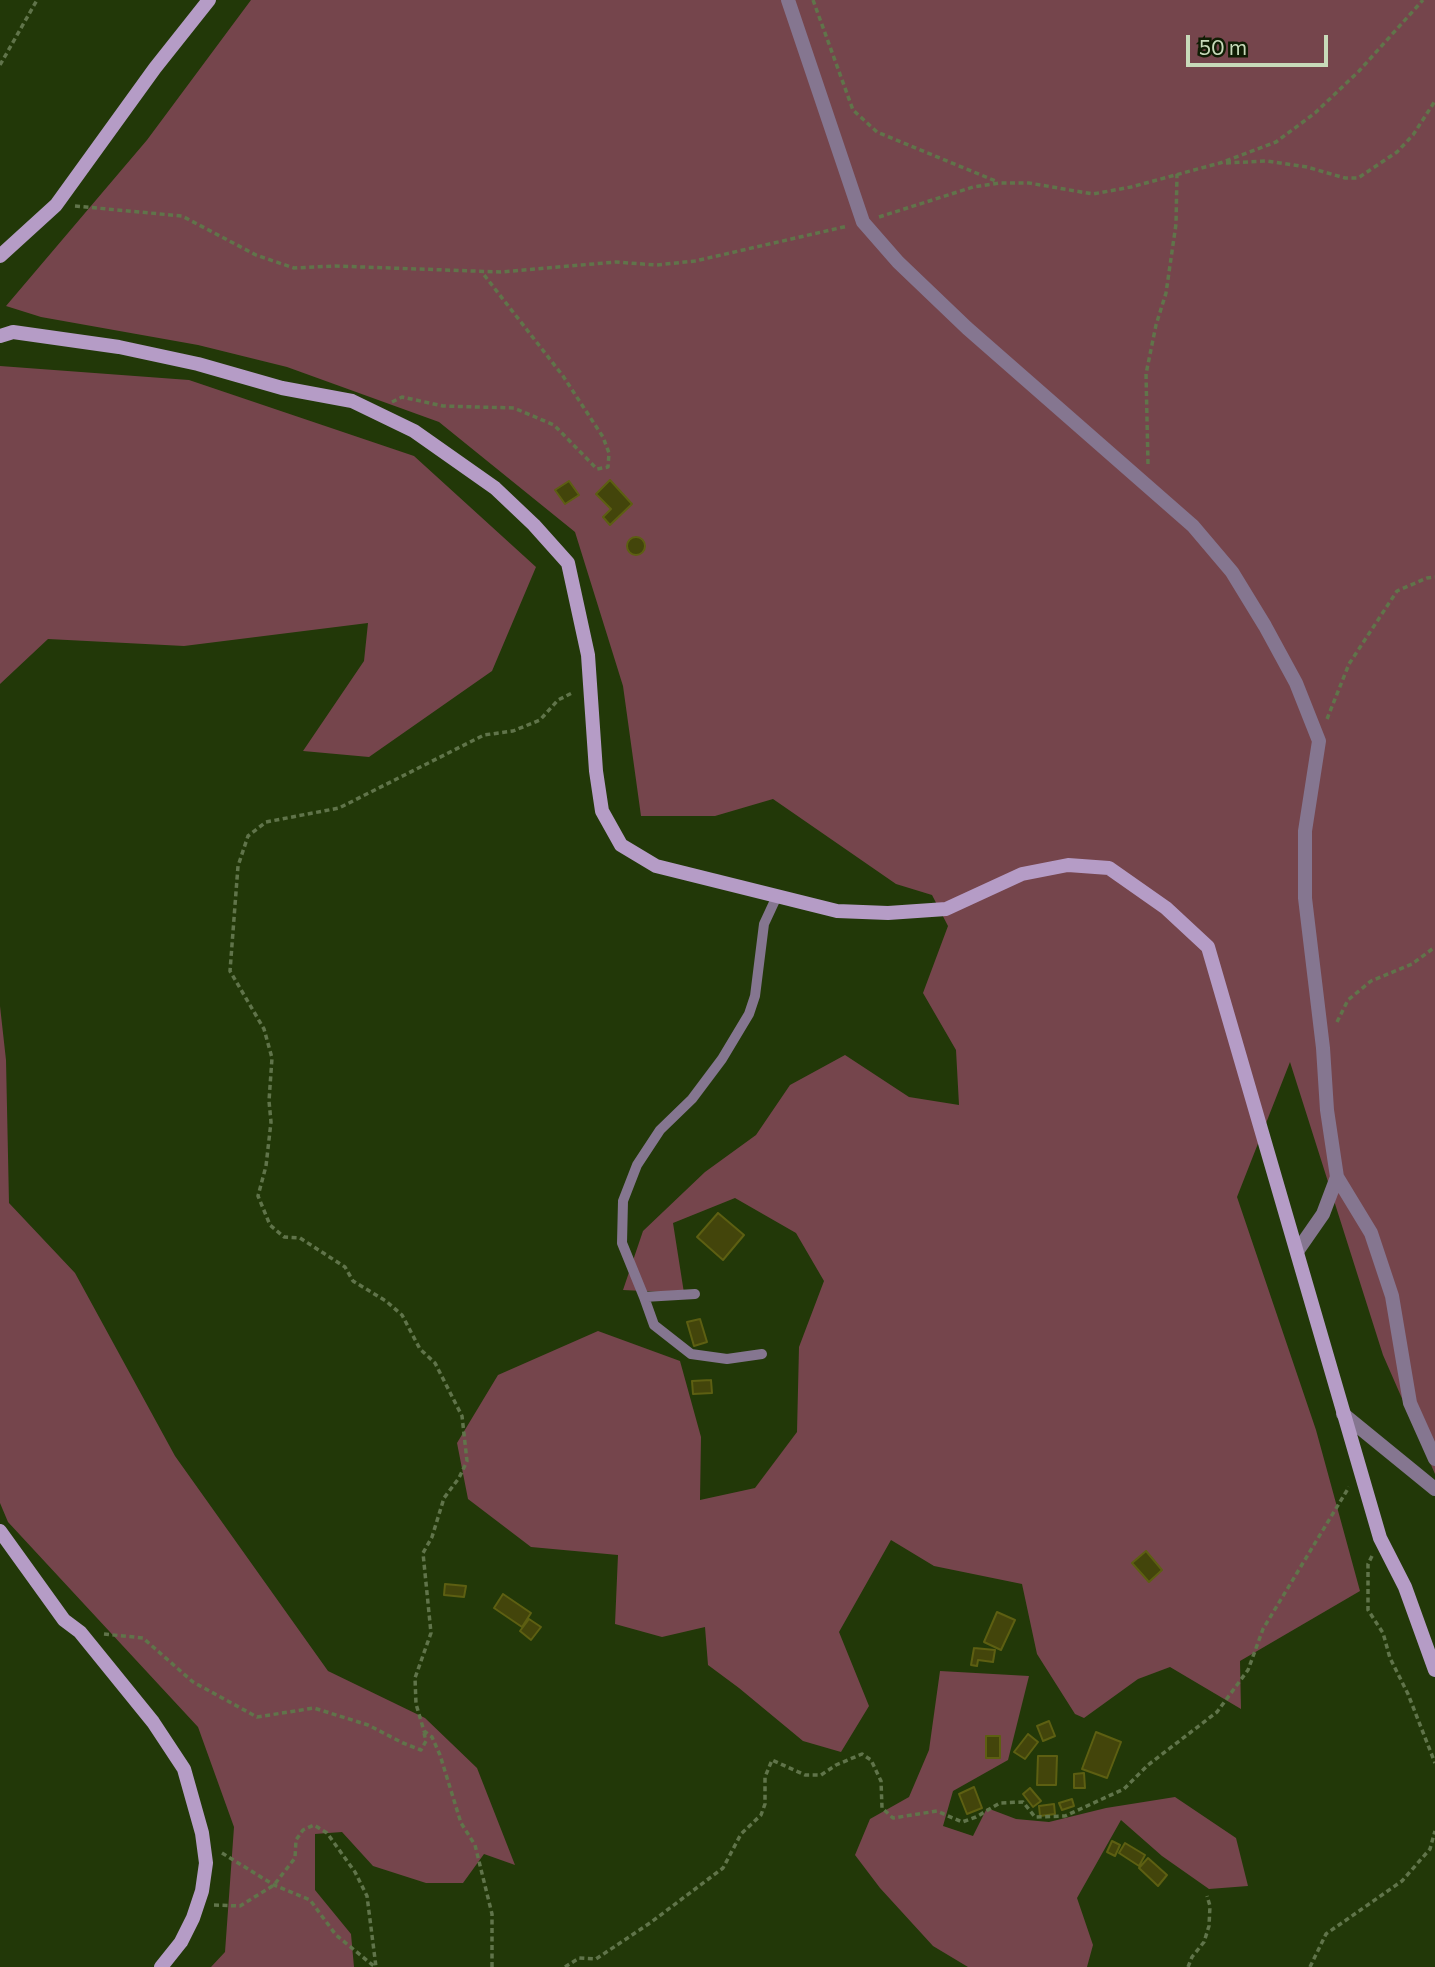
<!DOCTYPE html>
<style>
body{margin:0}
#map{position:relative;width:1435px;height:1967px;overflow:hidden;background:#223808;font-family:Commissioner,sans-serif}
canvas{display:block}
.scale{position:absolute;left:1186px;top:35px;width:142px;height:32px;box-sizing:border-box;border:4px solid #c8daba;border-top:0;padding-left:9px;font-size:21px;line-height:24px;white-space:nowrap;color:#c8daba;-webkit-text-stroke:5px #101d04;paint-order:stroke}
</style>
<div id="map">
<canvas width="1435" height="1967"></canvas>
<div class="scale">50 m</div>
</div>
<script>
const context = document.querySelector('canvas').getContext('2d');
context.lineJoin = 'round';
function fillPath(path, color) {
  context.fillStyle = color;
  context.fill(path, 'evenodd');
}
function poly(rows) {
  const path = new Path2D();
  for (const r of rows) {
    if (r.length === 3) {
      path.moveTo(r[0] + r[2], r[1]);
      path.arc(r[0], r[1], r[2], 0, 2 * Math.PI);
      continue;
    }
    path.moveTo(r[0], r[1]);
    for (let i = 2; i < r.length; i += 2) path.lineTo(r[i], r[i + 1]);
  }
  return path;
}
function stroke(path, color, width, dash) {
  context.strokeStyle = color;
  context.lineWidth = width;
  context.lineCap = dash ? 'butt' : 'round';
  context.setLineDash(dash || []);
  context.stroke(path);
}
fillPath(poly([
 [251,0,1435,0,1435,1474,1383,1355,1290,1062,1237,1197,1316,1430,1360,1591,1240,1661,1241,1709,1170,1667,1138,1679,1084,1718,1075,1714,1037,1654,1022,1584,934,1566,891,1540,839,1632,869,1706,841,1752,803,1741,739,1688,708,1665,705,1627,662,1637,615,1624,618,1555,531,1547,468,1499,457,1443,498,1375,598,1331,680,1361,701,1437,700,1500,755,1488,797,1432,799,1347,824,1281,796,1233,735,1198,673,1223,684,1293,623,1290,643,1231,705,1172,756,1135,790,1085,845,1055,909,1097,959,1105,956,1050,923,993,948,926,932,895,896,884,773,799,715,816,641,816,623,686,575,532,439,422,287,367,198,345,41,317,6,306,147,140],
 [0,366,189,380,414,456,536,567,492,671,369,757,303,751,364,661,368,623,184,646,48,639,0,684],
 [0,1006,6,1060,9,1203,75,1273,175,1456,328,1671,425,1718,477,1768,515,1865,484,1854,463,1883,426,1883,373,1866,342,1832,315,1834,315,1890,351,1934,354,1967,211,1967,225,1952,234,1827,198,1727,8,1522,0,1503],
 [940,1671,1029,1676,1008,1760,953,1791,943,1826,973,1836,987,1808,1016,1819,1049,1822,1106,1808,1175,1797,1236,1838,1248,1886,1209,1889,1162,1856,1121,1820,1077,1898,1093,1945,1087,1967,968,1967,933,1946,880,1888,855,1855,870,1819,909,1797,929,1750]
]), '#75454c');
const building = poly([
 [610,480,632,504,610,525,603,517,611,509,596,494,610,480],
 [569,481,579,495,565,504,555,490,569,481],
 [636,546,9],
 [718,1213,744,1235,723,1260,697,1237,718,1213],
 [700,1319,707,1342,694,1346,687,1322,700,1319],
 [711,1380,712,1393,693,1394,692,1381,711,1380],
 [1146,1551,1162,1570,1149,1582,1132,1563,1146,1551],
 [445,1584,466,1586,464,1597,444,1595,445,1584],
 [503,1594,531,1613,522,1627,494,1608,503,1594],
 [997,1612,1015,1620,1001,1650,984,1642,997,1612],
 [529,1619,541,1627,531,1640,520,1631,529,1619],
 [974,1648,995,1650,993,1662,978,1660,977,1666,971,1665,974,1648],
 [1049,1721,1055,1736,1043,1741,1037,1726,1049,1721],
 [1096,1732,1121,1742,1107,1778,1082,1769,1096,1732],
 [1028,1734,1038,1742,1025,1759,1014,1752,1028,1734],
 [986,1736,1000,1736,1000,1758,986,1758,986,1736],
 [1038,1756,1057,1756,1056,1785,1037,1785,1038,1756],
 [1084,1773,1085,1788,1074,1788,1074,1774,1084,1773],
 [974,1787,982,1808,967,1814,959,1794,974,1787],
 [1030,1788,1041,1801,1033,1807,1023,1794,1030,1788],
 [1072,1799,1074,1806,1062,1810,1059,1803,1072,1799],
 [1054,1804,1055,1814,1040,1816,1039,1806,1054,1804],
 [1112,1841,1120,1845,1115,1856,1107,1852,1112,1841],
 [1125,1843,1145,1855,1139,1866,1119,1853,1125,1843],
 [1148,1858,1167,1875,1158,1886,1139,1868,1148,1858]
]);
fillPath(building, '#43450b');
stroke(building, '#5d5f12', 2);
stroke(poly([
 [813,0,853,110,877,132,998,182],
 [0,65,37,0],
 [1226,163,1267,161,1307,167,1345,178,1358,178,1397,152,1413,135,1435,101],
 [75,206,182,216,256,255,294,268,335,266,501,272,616,262,656,265,695,261,848,226],
 [879,217,973,187,1000,183,1029,183,1093,194,1131,187,1220,163,1276,142,1315,113,1359,71,1423,0],
 [392,402,402,397,443,406,514,408,554,425,597,469,608,467,609,453,603,437,563,376,481,271],
 [1148,464,1146,374,1156,325,1166,293,1176,224,1177,174],
 [1327,719,1349,664,1397,591,1427,578,1435,577],
 [1337,1022,1348,1000,1371,981,1412,964,1435,947],
 [1372,1556,1368,1564,1368,1610,1383,1633,1390,1658,1408,1694,1435,1763],
 [104,1634,143,1638,193,1682,257,1717,314,1708,368,1725,403,1743,421,1750,426,1741,424,1733],
 [222,1853,274,1885,310,1900,336,1935,375,1967],
 [214,1905,240,1906,274,1885,295,1858,296,1840,303,1830,314,1825,327,1833,355,1872,367,1896,376,1967],
 [492,1967,492,1914,475,1845,461,1823,440,1755,432,1737,424,1731,416,1704,415,1678,431,1633,423,1553,432,1537,444,1498,459,1478,467,1461,462,1416,435,1363,420,1349,402,1315,386,1301,353,1281,345,1267,300,1238,284,1237,270,1225,258,1196,266,1166,271,1122,269,1101,272,1058,264,1029,230,971,238,866,248,836,266,822,339,808,484,735,513,731,540,720,558,700,574,692],
 [565,1967,579,1958,596,1959,650,1923,723,1868,741,1834,761,1815,765,1804,765,1777,772,1760,805,1775,821,1775,836,1765,862,1754,871,1760,881,1781,882,1808,893,1818,937,1811,962,1822,976,1817,1000,1803,1023,1802,1035,1817,1065,1816,1124,1789,1148,1765,1217,1712,1248,1670,1263,1629,1349,1487],
 [1188,1967,1192,1957,1204,1942,1209,1926,1210,1906,1207,1896],
 [1310,1967,1326,1934,1402,1881,1430,1849,1435,1831]
]), '#60744a', 3.5, [5, 3.5]);
stroke(poly([
 [695,1294,644,1297,622,1243,623,1201,637,1165,660,1130,692,1099,722,1059,749,1014,755,996,764,924,777,896],
 [644,1297,654,1325,691,1354,727,1359,762,1354]
]), '#857690', 10);
stroke(poly([
 [788,0,863,222,898,262,967,328,1193,526,1232,572,1265,626,1296,683,1319,741,1305,831,1305,898,1323,1048,1327,1110,1337,1177,1371,1233,1392,1296,1410,1403,1435,1459],
 [1298,1250,1323,1214,1337,1177],
 [1343,1414,1435,1489]
]), '#857690', 14);
stroke(poly([
 [0,256,56,205,155,68,209,0],
 [0,336,13,332,119,347,198,364,282,388,352,401,414,431,495,488,534,525,568,563,588,655,596,771,602,811,621,845,656,866,837,911,888,913,946,909,1022,874,1068,865,1109,868,1166,908,1208,947,1380,1538,1405,1587,1435,1670],
 [0,1531,64,1620,80,1632,153,1722,184,1769,202,1833,206,1863,202,1891,193,1918,181,1942,161,1967]
]), '#b59cc6', 14);
</script>
